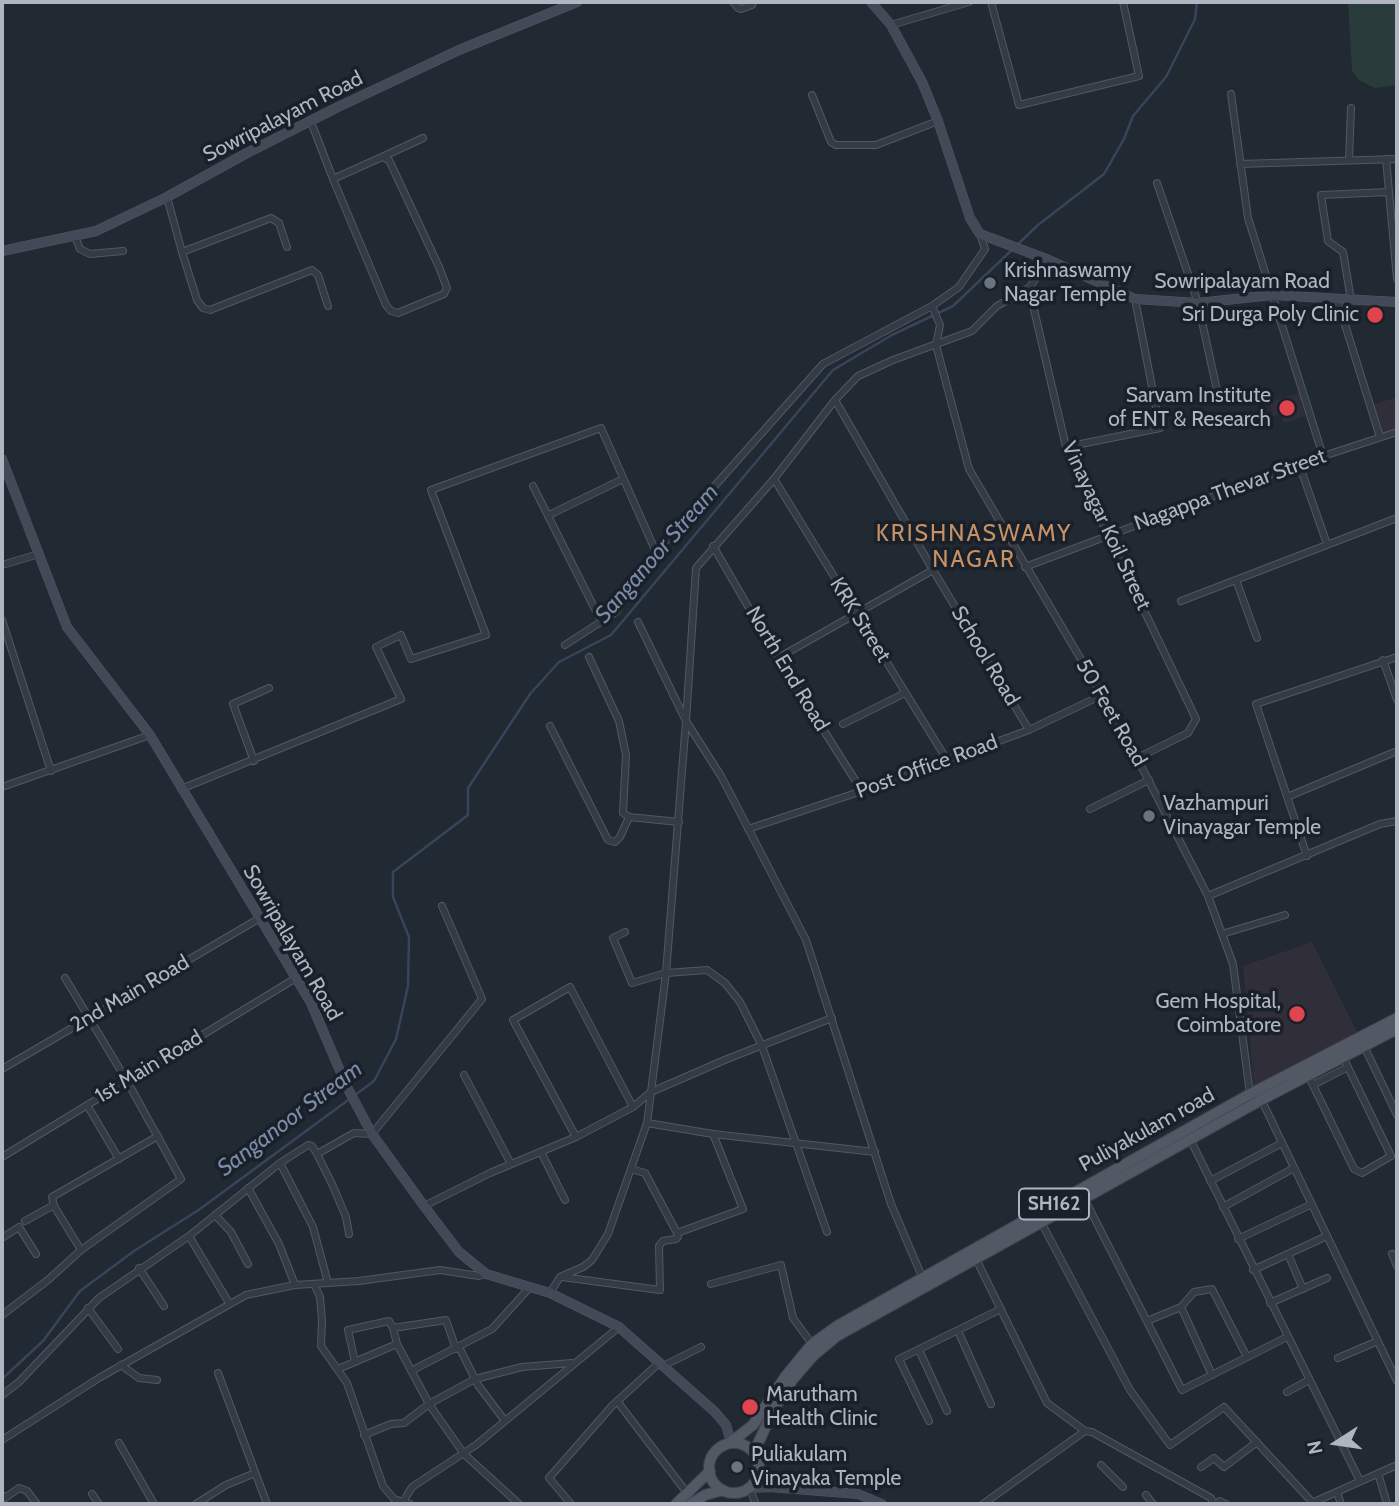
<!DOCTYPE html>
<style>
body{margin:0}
#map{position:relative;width:1399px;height:1506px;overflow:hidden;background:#212933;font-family:Cabin,sans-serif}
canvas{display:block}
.frame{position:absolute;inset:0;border:4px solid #afb5c1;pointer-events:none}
.north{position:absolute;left:1301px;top:1408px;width:70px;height:70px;-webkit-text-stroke:5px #1a2029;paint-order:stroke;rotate:258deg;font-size:19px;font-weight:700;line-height:28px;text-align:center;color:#afb5c1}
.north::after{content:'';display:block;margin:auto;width:24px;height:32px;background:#afb5c1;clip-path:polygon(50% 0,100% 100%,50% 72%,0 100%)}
</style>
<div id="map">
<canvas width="1399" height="1506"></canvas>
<div class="frame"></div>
<div class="north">N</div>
</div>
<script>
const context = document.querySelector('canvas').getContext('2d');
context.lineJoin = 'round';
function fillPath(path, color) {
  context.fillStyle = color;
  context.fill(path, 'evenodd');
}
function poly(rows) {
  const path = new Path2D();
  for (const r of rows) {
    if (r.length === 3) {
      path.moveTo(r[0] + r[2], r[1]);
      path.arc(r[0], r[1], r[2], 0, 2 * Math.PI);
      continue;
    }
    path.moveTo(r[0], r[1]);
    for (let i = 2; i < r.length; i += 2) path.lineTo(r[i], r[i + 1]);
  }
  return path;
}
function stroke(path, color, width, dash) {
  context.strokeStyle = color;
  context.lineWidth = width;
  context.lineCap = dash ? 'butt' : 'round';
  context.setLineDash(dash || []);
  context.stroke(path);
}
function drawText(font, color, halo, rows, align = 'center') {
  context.font = font + ' Cabin,sans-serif';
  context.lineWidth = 7;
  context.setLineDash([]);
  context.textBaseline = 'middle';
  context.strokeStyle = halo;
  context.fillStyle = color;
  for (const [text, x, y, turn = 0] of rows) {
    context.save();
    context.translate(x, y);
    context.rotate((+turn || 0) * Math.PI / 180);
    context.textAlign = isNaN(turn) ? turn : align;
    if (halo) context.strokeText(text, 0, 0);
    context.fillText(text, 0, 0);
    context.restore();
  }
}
fillPath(poly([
 [1299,393,1305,416,1284,423,1281,414,1273,416,1269,402],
 [1397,397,1397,428,1381,433,1372,405],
 [1312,942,1357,1032,1254,1087,1243,966]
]), '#302f39');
fillPath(poly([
 [1348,2,1397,2,1397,83,1392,86,1375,88,1359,80,1352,71]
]), '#2a3b3b');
stroke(poly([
 [2,1379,43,1341,80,1291,134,1251,200,1209,374,1081,396,1039,408,986,409,937,393,897,393,872,468,815,468,788,530,694,559,662,611,635,833,370,892,335,953,306,1038,225,1104,174,1124,139,1133,116,1166,77,1195,19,1197,2]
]), '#374459', 2.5);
const street = poly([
 [733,2,738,8,741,9,752,5,753,2],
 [991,2,1019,105,1139,76,1123,2],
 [891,25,969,2],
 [1231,94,1248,218,1323,456],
 [812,95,831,142,836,145,876,145,938,121],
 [311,122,333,179,386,305,391,311,398,313,444,294,447,288,439,267,389,160,382,157,333,179],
 [382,157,423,138],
 [1386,159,1397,279],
 [1349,160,1351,108],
 [1240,164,1397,159],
 [1157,183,1198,303,1218,395],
 [167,197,182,252,197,300,203,308,210,310,312,270,318,275,328,306],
 [75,236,80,249,90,254,123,251],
 [182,252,271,218,279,223,287,247],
 [1049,260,1029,288,1066,447,1196,719,1188,733,1137,758],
 [1337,299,1380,437],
 [1351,300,1343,252,1328,241,1321,195,1389,192],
 [932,306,940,325,936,345,969,469,1102,695,1137,758,1208,896,1233,964,1250,1094],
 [835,400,933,570,1029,730],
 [1066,447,1160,428,1135,299],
 [1299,464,1327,544],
 [774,479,947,760],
 [533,486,601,621],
 [549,515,623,479],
 [713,546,778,658,862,791],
 [2,565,39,554],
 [1025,567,1299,464,1397,432],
 [1236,580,1257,638],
 [1181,601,1397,518],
 [2,620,51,771],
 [565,645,616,612,656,552,823,364,932,306,959,287,985,249,980,234],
 [589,657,619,721,626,755,623,813,629,817,679,822],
 [778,658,933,570],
 [1383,660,1397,700],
 [843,724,905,693],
 [550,726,608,840,615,842,620,837,629,817],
 [254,761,233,704,269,688],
 [2,787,150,735],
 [181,789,401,699,376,647,401,635,411,659,486,635,431,490,601,428,656,552],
 [1287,797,1397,751],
 [1090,809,1149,780],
 [748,829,862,791,1029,730,1102,695],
 [1307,856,1256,704,1397,657],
 [1208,896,1380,824,1397,821],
 [625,932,613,938,632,983,666,973,707,970,725,983,740,1002,762,1046,827,1232],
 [1222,934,1285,915],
 [1364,1046,1397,1115],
 [2,1069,260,918],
 [464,1075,511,1164],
 [1308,1075,1354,1169,1362,1173,1391,1156,1343,1057],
 [1313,1085,1348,1067],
 [1261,1099,1397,1381],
 [87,1105,119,1159],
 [647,1123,713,1134,875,1152],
 [576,1137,513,1020,570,987,633,1107],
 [1190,1139,1360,1481],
 [541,1152,565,1200],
 [317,1154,354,1133,372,1134,482,999,442,906],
 [2,1157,296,978],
 [280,1163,313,1227,328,1283],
 [631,1169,645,1173,677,1233,743,1209,713,1134],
 [1210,1181,1282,1143],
 [248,1188,279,1244,295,1285],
 [1084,1198,1182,1390,1287,1337],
 [424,1206,490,1173,576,1137,633,1107,651,1092,727,1059,832,1018],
 [1223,1207,1294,1168],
 [215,1215,231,1232,248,1264],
 [25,1221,54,1205],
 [1041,1222,1130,1390,1170,1445,1224,1407,1313,1503],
 [189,1236,229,1303],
 [2,1238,19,1227,36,1254],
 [1238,1239,1312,1204],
 [81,1250,54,1206,52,1197,158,1136],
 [1288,1254,1303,1289],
 [1392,1254,1397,1266],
 [976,1259,1047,1403,1085,1431,1092,1432,1211,1498,1213,1504],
 [139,1268,164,1306],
 [1253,1270,1327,1236],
 [562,1277,660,1290,659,1246,663,1241,676,1239,678,1237,677,1233],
 [923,1279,891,1204,806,940,721,776,686,721,696,568,774,479,835,400,858,376,893,360,972,331,997,306,1029,288],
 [314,1284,320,1297,322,1321,321,1346,347,1383,383,1486,394,1499,403,1502],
 [711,1284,781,1265,793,1318,812,1344],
 [550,1293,560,1277,583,1267,592,1260,608,1234,647,1123,651,1092,666,973,686,721,638,622],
 [1270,1303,1327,1278],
 [1181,1307,1212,1375],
 [88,1308,118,1349],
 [2,1315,48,1280,81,1250,181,1179,127,1081,65,978],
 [1147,1321,1181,1307,1194,1292,1212,1289,1247,1357],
 [958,1331,991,1404],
 [459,1347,478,1385,505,1421],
 [456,1349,446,1320,393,1328,397,1344,429,1404,464,1454,519,1504],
 [919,1350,947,1411],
 [1338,1358,1378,1341],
 [355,1362,348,1330,389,1321,393,1328],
 [121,1365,139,1378,157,1380],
 [663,1366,701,1347],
 [338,1369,397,1344],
 [411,1371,492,1329,530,1287],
 [218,1373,267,1504],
 [1287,1392,1309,1380],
 [2,1395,19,1382,99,1298,189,1236,280,1163,308,1145,312,1146,317,1154,332,1184,346,1217,349,1234],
 [617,1401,687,1493],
 [929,1421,899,1359,1001,1309],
 [364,1435,391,1424,404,1423,429,1404,475,1379,522,1367,572,1363],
 [2,1440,99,1378,246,1295,295,1285,359,1281,440,1270,479,1276,486,1274],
 [119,1443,154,1504],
 [1101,1465,1123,1487],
 [1201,1467,1214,1458,1224,1467,1257,1442],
 [1378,1473,1387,1504],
 [749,1488,756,1504],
 [1337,1492,1341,1504],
 [92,1494,99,1504],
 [2,1495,5,1498,19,1488,27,1491,37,1504],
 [1146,1495,1153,1504],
 [1312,1503,1397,1465],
 [196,1504,226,1485,255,1473],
 [410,1504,403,1502,412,1487,476,1445,619,1327],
 [571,1504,549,1478,612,1406,659,1363],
 [983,1504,1085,1431],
 [1215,1504,1220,1501,1226,1504]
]);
const secondary = poly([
 [871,2,891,25,922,82,938,121,970,218,980,234,1049,260,1135,299,1198,303,1272,295,1397,302],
 [2,251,96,231,167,197,247,153,338,107,459,50,577,2],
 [2,459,67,627,150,735,311,1003,347,1087,372,1134,424,1206,459,1252,486,1274,550,1293,619,1327,715,1412,726,1425,731,1442],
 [749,1488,770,1487,858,1494,882,1504]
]);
const primary = poly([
 [731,1442,753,1425,785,1377,812,1344,837,1326,1250,1094,1397,1018],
 [734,1468,25],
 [754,1452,774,1409,793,1379,813,1356,837,1336,1261,1100,1397,1029],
 [676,1504,710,1471],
 [691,1504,705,1495,723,1490]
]);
stroke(street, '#525862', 8);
stroke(secondary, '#525862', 10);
stroke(primary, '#3e444e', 12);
stroke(street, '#353b44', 6);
stroke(secondary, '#434a57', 9);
stroke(primary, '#535964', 10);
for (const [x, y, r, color] of [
 [990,283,7,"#6b7280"],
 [1375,315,9,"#e0444e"],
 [1287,408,9,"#e0444e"],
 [1149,816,7,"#6b7280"],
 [1297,1014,9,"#e0444e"],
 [750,1407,9,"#e0444e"],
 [737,1467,7,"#6b7280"]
]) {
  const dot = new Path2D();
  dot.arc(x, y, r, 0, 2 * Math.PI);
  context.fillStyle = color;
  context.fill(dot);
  stroke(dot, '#1a2029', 2.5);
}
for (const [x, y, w] of [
 [1054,1204,70]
]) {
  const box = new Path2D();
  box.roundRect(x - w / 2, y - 15.5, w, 31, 5);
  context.fillStyle = '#1a2029';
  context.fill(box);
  stroke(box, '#afb5c1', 2);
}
drawText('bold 19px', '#afb5c1', null, [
 ["SH162",1054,1204]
]);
drawText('21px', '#afb5c1', '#1a2029', [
 ["Sowripalayam Road",283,117,-27],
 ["Sowripalayam Road",1242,282],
 ["Nagappa Thevar Street",1230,490,-20],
 ["Vinayagar Koil Street",1106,526,65],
 ["KRK Street",860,620,58],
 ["School Road",985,656,59],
 ["North End Road",787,669,59],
 ["50 Feet Road",1111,713,60],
 ["Post Office Road",927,767,-20],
 ["Sowripalayam Road",292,943,60],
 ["2nd Main Road",130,994,-30],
 ["1st Main Road",149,1067,-31],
 ["Puliyakulam road",1147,1130,-29]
]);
drawText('21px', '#afb5c1', '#1a2029', [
 ["Krishnaswamy",1004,271],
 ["Nagar Temple",1004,295],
 ["Sri Durga Poly Clinic",1359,315,"right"],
 ["Sarvam Institute",1271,396,"right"],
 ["of ENT & Research",1271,420,"right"],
 ["Vazhampuri",1163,804],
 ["Vinayagar Temple",1163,828],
 ["Gem Hospital,",1281,1002,"right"],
 ["Coimbatore",1281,1026,"right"],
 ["Marutham",766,1395],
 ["Health Clinic",766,1419],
 ["Puliakulam",751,1455],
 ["Vinayaka Temple",751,1479]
], 'left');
context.letterSpacing = '2px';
drawText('23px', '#c69265', '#1a2029', [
 ["KRISHNASWAMY",974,534],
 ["NAGAR",974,560]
]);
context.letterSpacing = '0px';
drawText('italic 23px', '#7a8ca7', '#1a2029', [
 ["Sanganoor Stream",657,554,-49],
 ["Sanganoor Stream",290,1119,-37]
]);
</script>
